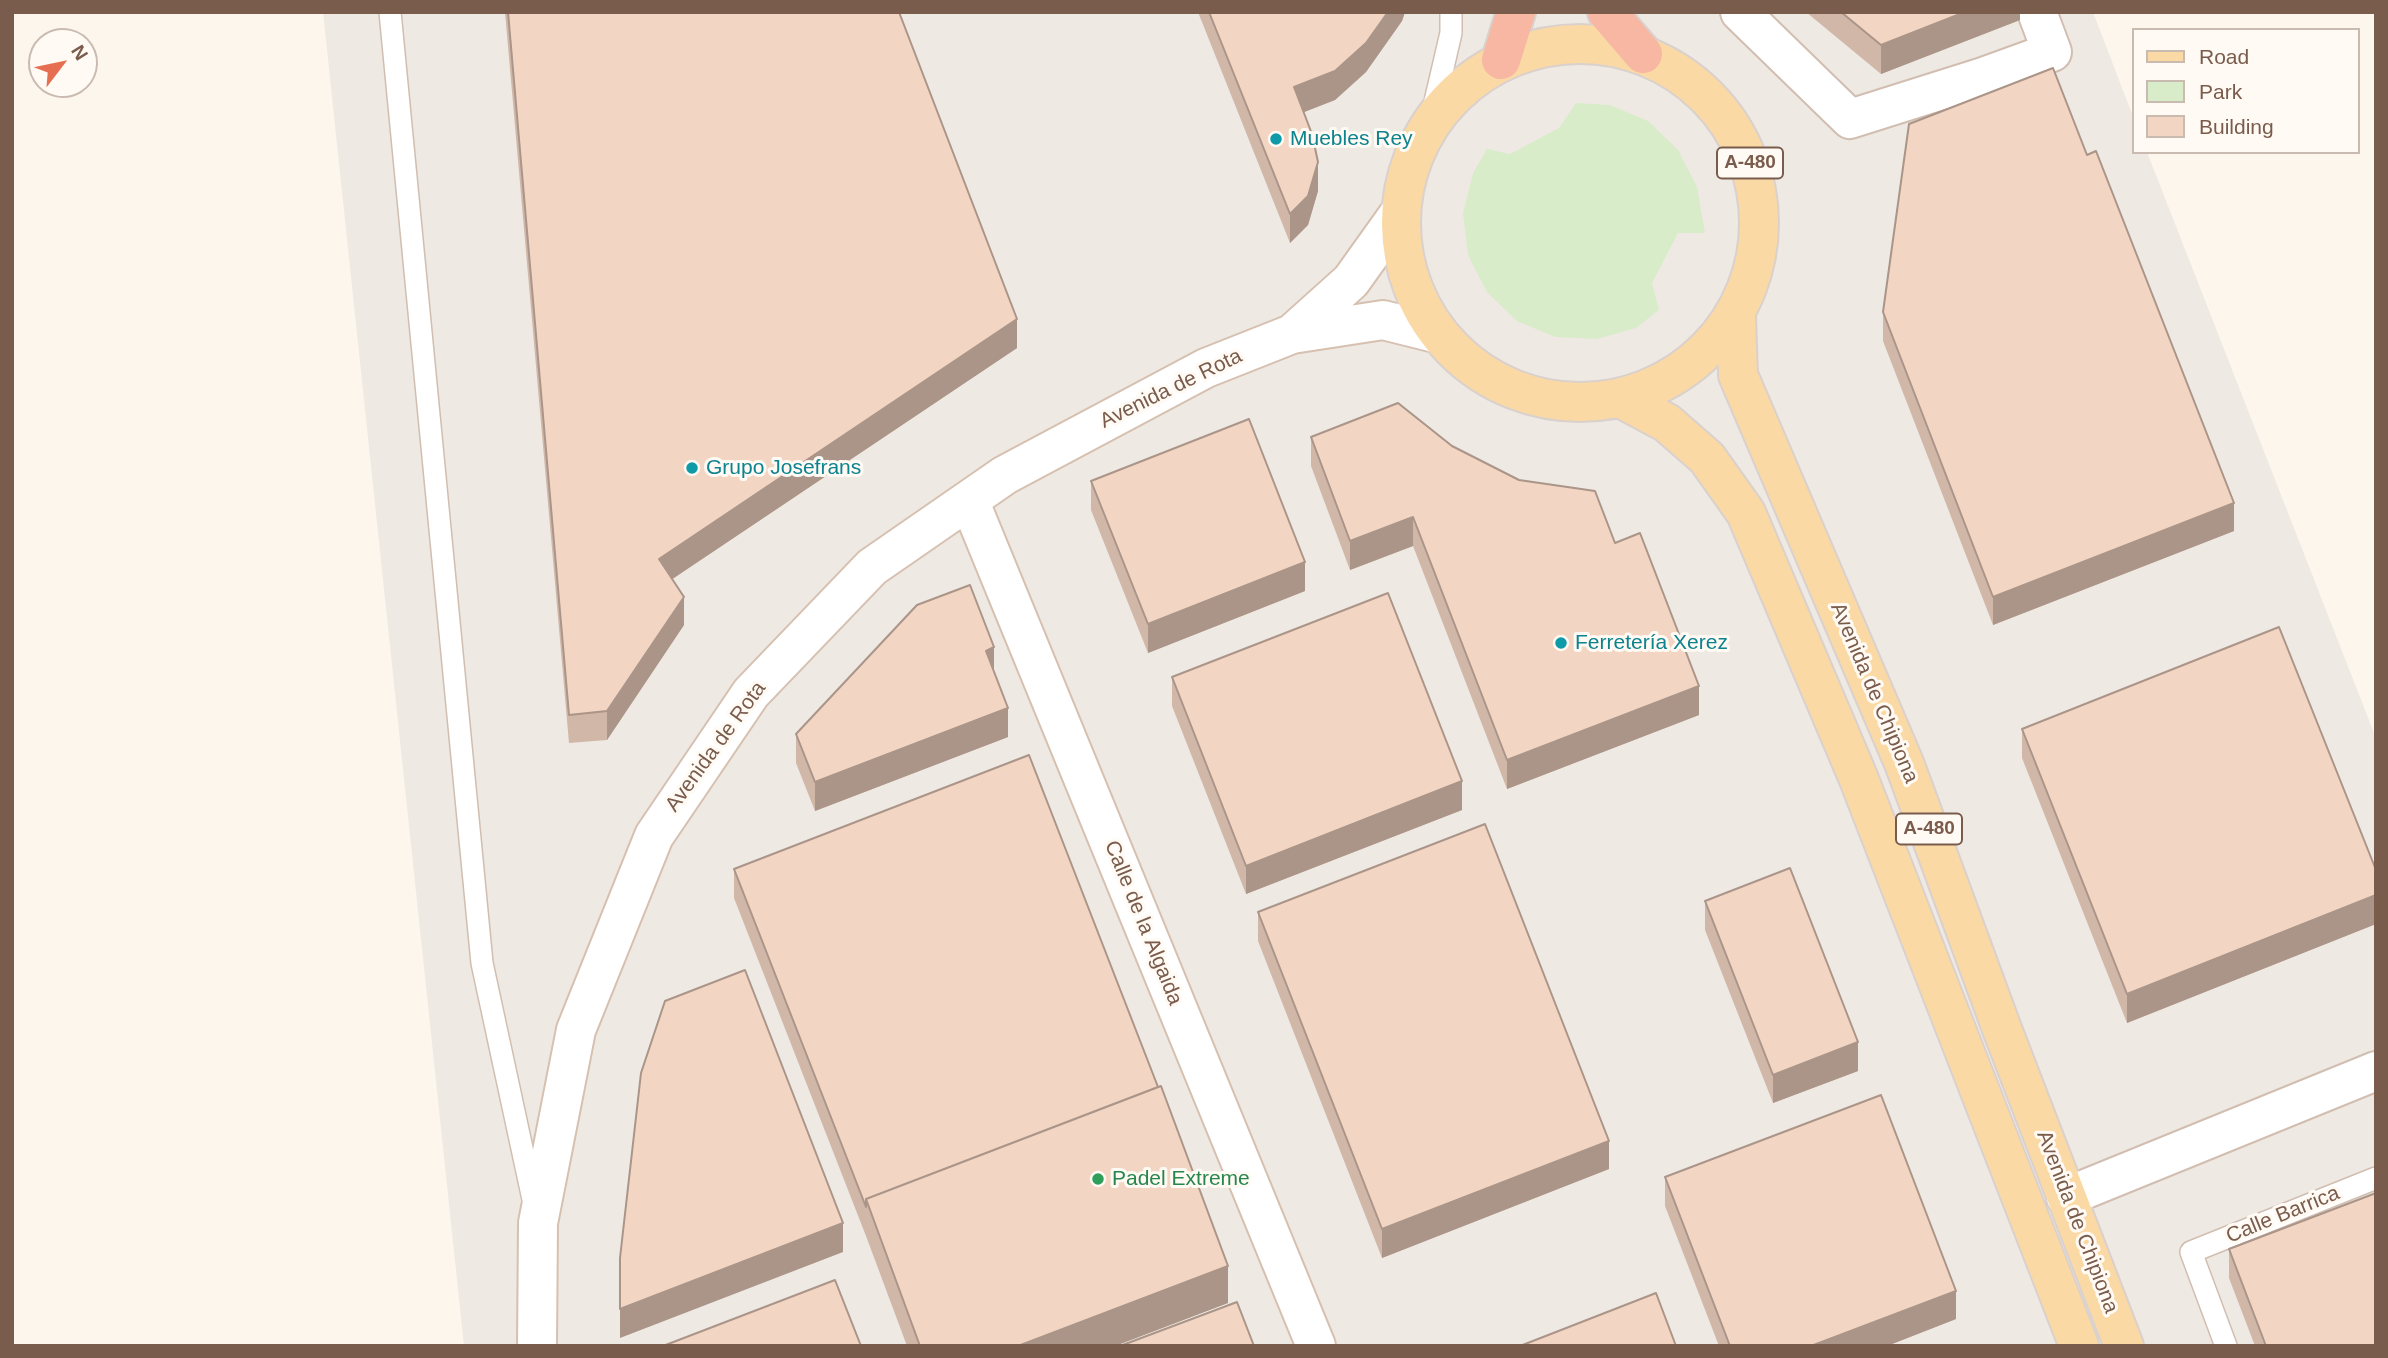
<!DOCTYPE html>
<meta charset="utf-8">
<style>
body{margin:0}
#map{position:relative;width:2388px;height:1358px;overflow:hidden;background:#fdf6ec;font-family:Helvetica,sans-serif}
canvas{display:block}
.frame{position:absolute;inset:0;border:14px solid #7a5c4d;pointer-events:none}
.legend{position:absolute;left:2132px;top:28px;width:228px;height:126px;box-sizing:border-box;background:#fffaf3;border:2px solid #cabbb1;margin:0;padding:9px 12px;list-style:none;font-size:21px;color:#7a5c4d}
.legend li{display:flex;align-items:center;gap:14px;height:35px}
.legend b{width:35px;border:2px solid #cabbb1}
.north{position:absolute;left:28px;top:28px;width:70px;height:70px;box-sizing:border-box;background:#fffaf3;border:2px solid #cabbb1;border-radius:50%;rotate:58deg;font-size:19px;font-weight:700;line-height:28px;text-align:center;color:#7a5c4d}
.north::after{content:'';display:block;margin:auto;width:24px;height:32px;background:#e76f51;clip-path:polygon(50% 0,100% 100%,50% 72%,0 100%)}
</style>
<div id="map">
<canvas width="2388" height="1358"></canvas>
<div class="frame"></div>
<ul class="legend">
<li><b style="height:9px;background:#fbd9a5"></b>Road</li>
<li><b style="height:19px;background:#d8ecc9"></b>Park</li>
<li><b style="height:19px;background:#f3d5c3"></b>Building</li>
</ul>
<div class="north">N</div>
</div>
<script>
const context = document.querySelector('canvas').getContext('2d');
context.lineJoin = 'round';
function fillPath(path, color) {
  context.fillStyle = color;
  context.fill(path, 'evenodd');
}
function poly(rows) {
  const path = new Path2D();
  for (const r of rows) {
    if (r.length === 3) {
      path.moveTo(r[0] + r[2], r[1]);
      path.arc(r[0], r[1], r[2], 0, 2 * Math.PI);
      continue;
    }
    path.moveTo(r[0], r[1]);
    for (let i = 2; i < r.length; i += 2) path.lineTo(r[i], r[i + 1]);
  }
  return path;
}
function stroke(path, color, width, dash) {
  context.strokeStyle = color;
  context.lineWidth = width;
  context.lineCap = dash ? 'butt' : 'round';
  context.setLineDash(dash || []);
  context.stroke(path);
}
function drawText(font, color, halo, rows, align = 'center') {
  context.font = font + ' Helvetica,sans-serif';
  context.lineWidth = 6;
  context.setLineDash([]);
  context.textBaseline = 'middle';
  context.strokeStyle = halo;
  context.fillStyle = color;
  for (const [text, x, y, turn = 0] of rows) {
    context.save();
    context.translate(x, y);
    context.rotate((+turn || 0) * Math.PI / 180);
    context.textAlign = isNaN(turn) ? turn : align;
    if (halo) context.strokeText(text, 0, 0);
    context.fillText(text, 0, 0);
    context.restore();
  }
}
fillPath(poly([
 [323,12,2093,12,2134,119,2134,152,2147,152,2376,738,2376,1346,464,1346]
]), '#efe9e4');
fillPath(poly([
 [1576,103,1610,105,1648,121,1678,150,1697,187,1705,233,1678,233,1652,283,1659,310,1636,328,1597,339,1555,337,1517,321,1487,292,1468,255,1463,213,1473,173,1487,149,1510,154,1559,128]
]), '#d8ecc9');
const lane = poly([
 [390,12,482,963,534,1204],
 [1430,123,1451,33,1451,12],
 [2226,1346,2191,1252,2376,1178]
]);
const street = poly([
 [1740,12,1850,119,1983,77,2052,52,2037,12],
 [2066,1197,2376,1071]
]);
const secondary = poly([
 [1292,334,1351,281,1401,211],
 [969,500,1316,1346],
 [537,1346,538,1223,576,1030,654,836,751,693,872,567,1005,475,1206,368,1292,334,1383,320,1439,334]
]);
const primary = poly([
 [1580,223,179],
 [1736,316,1738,375,1904,763,2002,1029,2124,1346],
 [1622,399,1667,423,1707,458,1746,513,1858,777,2079,1346]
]);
const highway = poly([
 [1607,12,1643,54],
 [1501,60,1516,12]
]);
stroke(lane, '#d1beb0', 24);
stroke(street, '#d1beb0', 42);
stroke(secondary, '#d6c0b0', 42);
stroke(primary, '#dad1cd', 42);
stroke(highway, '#dad1cd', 42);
stroke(lane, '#fff', 21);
stroke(street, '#fff', 38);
stroke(secondary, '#fff', 38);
stroke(primary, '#fbd9a5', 38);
stroke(highway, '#f7b7a3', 38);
fillPath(poly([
 [505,12,899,12,1017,348,672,579,684,625,607,740,569,743],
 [1198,12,1405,12,1402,21,1366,72,1335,100,1304,112,1318,191,1308,225,1290,243],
 [1806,12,2020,12,2020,20,1881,74],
 [2087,155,2234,531,1993,625,1883,341,1883,312],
 [1311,437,1452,446,1519,480,1615,543,1699,715,1507,789,1413,546,1350,570,1311,466],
 [1091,481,1305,591,1148,653,1091,510],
 [994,672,1008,737,815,811,796,763,796,734],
 [1172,677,1462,810,1246,894,1172,706],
 [2022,729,2376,870,2376,924,2127,1023,2022,758],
 [734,869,1228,1303,1115,1346,907,1346,866,1236,734,898],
 [1705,901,1858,1071,1773,1103,1705,930],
 [1258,912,1609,1169,1382,1258,1258,941],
 [1665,1177,1956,1319,1887,1346,1719,1346,1665,1206],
 [2229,1249,2376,1346,2255,1346,2229,1278]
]), '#d1b7a8');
fillPath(poly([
 [1388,12,1405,12,1402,21,1366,72,1335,100,1294,116,1294,87],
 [1965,12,2020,12,2020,20,1881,74,1881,45],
 [1318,162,1318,191,1308,225,1290,243,1290,214],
 [1017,319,1017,348,659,588,659,559],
 [2234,503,2234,531,1993,625,1993,597],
 [1413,517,1413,546,1350,570,1350,541],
 [1305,562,1305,591,1148,653,1148,624],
 [684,597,684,625,607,740,607,711],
 [994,647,994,676,986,651],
 [1699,686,1699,715,1507,789,1507,760],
 [1008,708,1008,737,815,811,815,782],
 [1462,781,1462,810,1246,894,1246,866],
 [2376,895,2376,924,2127,1023,2127,994],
 [1858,1042,1858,1071,1773,1103,1773,1075],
 [1609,1141,1609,1169,1382,1258,1382,1229],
 [843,1223,843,1252,620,1338,620,1309],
 [1228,1266,1228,1303,1115,1346,1018,1346],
 [1956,1291,1956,1319,1887,1346,1811,1346]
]), '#aa9588');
const building = poly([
 [508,12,899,12,1017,319,659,559,684,597,607,711,569,715,508,12],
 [1209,12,1388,12,1366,43,1335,71,1294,87,1312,134,1318,162,1308,196,1290,214,1209,12],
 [1841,12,1965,12,1881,45,1841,12],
 [2053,68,2087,155,2096,151,2234,503,1993,597,1883,312,1909,124,2053,68],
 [1398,403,1452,446,1519,480,1595,491,1615,543,1640,533,1699,686,1507,760,1413,517,1350,541,1311,437,1398,403],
 [1249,419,1305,562,1148,624,1091,481,1249,419],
 [970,585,994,647,986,651,1008,708,815,782,796,734,917,605,970,585],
 [1388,593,1462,781,1246,866,1172,677,1388,593],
 [2279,627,2376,870,2376,895,2127,994,2022,729,2279,627],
 [1029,755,1158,1087,866,1199,866,1207,734,869,1029,755],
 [1485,824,1609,1141,1382,1229,1258,912,1485,824],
 [1790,868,1858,1042,1773,1075,1705,901,1790,868],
 [745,970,843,1223,620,1309,620,1258,641,1073,665,1001,745,970],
 [1161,1086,1228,1266,1018,1346,920,1346,866,1199,1161,1086],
 [1881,1095,1956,1291,1811,1346,1730,1346,1665,1177,1881,1095],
 [2376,1193,2376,1346,2266,1346,2229,1249,2376,1193],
 [835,1280,861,1346,663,1346,835,1280],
 [1656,1293,1676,1346,1520,1346,1656,1293],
 [1237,1302,1254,1346,1120,1346,1237,1302]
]);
fillPath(building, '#f3d5c3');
stroke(building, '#aa9588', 2);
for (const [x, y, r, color] of [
 [1276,139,7,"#0f9aa8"],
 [692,468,7,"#0f9aa8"],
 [1561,643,7,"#0f9aa8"],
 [1098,1179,7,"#2e9e5b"]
]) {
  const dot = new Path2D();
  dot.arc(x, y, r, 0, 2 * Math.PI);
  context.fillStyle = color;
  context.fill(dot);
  stroke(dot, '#fffaf3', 2.5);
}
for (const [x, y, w] of [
 [1750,163,66],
 [1929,829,66]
]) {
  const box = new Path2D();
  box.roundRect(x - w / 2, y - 15.5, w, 31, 5);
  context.fillStyle = '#fffaf3';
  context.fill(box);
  stroke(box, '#7a5c4d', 2);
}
drawText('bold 19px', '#7a5c4d', null, [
 ["A-480",1750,163],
 ["A-480",1929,829]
]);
drawText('21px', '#0d838f', '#fffaf3', [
 ["Muebles Rey",1290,139],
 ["Grupo Josefrans",706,468],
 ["Ferretería Xerez",1575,643]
], 'left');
drawText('21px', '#7a5c4d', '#fffaf3', [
 ["Avenida de Rota",1171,389,-26],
 ["Avenida de Chipiona",1874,693,67],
 ["Avenida de Rota",716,747,-54],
 ["Calle de la Algaida",1143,923,68],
 ["Calle Barrica",2283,1215,-22],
 ["Avenida de Chipiona",2077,1222,69]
]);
drawText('21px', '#27864d', '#fffaf3', [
 ["Padel Extreme",1112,1179]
], 'left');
</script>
